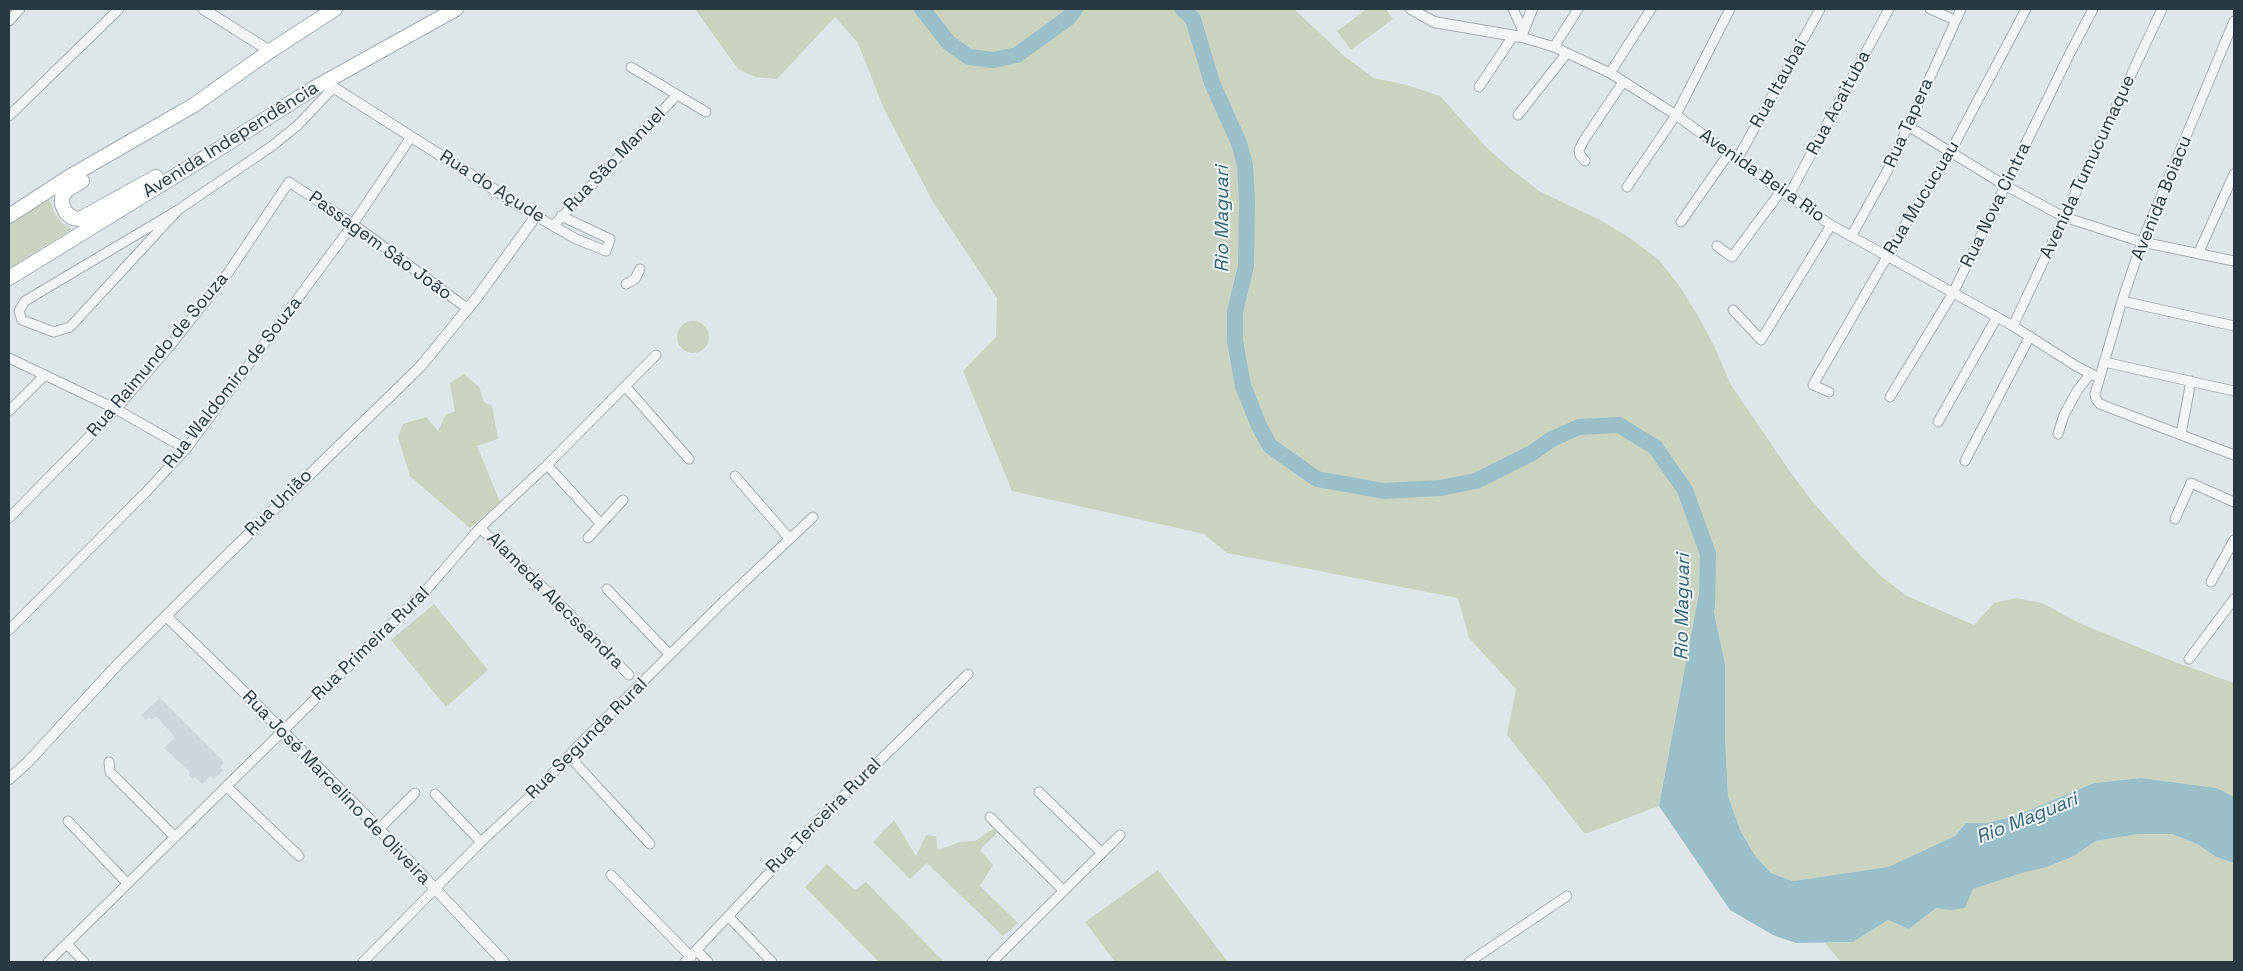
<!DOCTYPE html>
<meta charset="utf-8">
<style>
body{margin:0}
#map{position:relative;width:2243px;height:971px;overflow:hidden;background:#dfe6e9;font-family:"Space Grotesk",sans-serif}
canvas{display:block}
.frame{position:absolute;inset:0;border:10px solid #283840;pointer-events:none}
</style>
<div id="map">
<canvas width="2243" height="971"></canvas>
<div class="frame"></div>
</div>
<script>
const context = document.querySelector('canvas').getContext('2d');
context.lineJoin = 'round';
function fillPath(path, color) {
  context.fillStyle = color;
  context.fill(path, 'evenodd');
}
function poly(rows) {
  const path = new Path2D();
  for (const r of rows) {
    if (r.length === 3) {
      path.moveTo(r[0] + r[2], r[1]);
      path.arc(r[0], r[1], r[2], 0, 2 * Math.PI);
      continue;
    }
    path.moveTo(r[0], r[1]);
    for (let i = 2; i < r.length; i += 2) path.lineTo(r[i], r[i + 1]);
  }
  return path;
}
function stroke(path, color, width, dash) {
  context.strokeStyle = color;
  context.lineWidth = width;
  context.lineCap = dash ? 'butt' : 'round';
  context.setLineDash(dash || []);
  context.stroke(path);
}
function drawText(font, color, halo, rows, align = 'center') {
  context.font = font + ' "Space Grotesk",sans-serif';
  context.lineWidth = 4;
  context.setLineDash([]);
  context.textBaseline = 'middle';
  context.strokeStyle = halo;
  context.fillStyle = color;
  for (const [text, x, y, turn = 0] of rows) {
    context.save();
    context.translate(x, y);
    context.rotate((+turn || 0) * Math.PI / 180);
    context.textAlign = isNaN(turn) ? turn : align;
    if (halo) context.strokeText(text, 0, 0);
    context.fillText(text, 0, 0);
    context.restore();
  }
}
fillPath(poly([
 [160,698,224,762,220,767,223,770,214,779,210,776,202,784,195,777,193,779,189,775,190,772,164,748,175,737,156,716,152,719,149,717,146,720,141,715]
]), '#cdd6db');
fillPath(poly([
 [695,9,1294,9,1344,56,1374,78,1407,85,1440,96,1486,147,1512,170,1539,191,1600,220,1630,238,1659,260,1680,287,1698,316,1714,346,1731,385,1791,473,1812,501,1858,553,1882,577,1907,596,1974,625,1994,603,2016,598,2042,603,2077,622,2172,661,2234,683,2234,797,2217,788,2141,778,2094,783,2018,815,1987,823,1966,823,1955,836,1888,867,1793,881,1771,873,1756,857,1741,832,1728,796,1725,737,1725,664,1704,567,1659,806,1585,834,1507,735,1516,689,1469,638,1458,598,1227,553,1204,534,1012,491,963,371,996,337,997,298,933,202,884,109,858,43,835,17,777,79,755,77,738,69],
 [1367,9,1386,9,1393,19,1351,50,1337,31],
 [48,196,55,214,62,223,72,229,9,269,9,221],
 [693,337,16],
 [464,374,479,387,484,402,492,406,498,439,477,446,500,502,470,528,410,476,398,437,403,424,426,417,438,431,446,414,455,412,450,383],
 [434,604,488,670,446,707,391,640],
 [894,820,916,856,926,835,936,836,938,850,960,842,975,841,993,829,998,832,980,850,993,865,980,886,1018,923,1003,936,927,863,910,879,873,842],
 [2138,834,2172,834,2199,845,2216,857,2234,863,2234,962,1841,962,1825,943,1853,942,1888,920,1909,929,1936,908,1950,910,1973,889,2022,873,2047,867,2074,856,2096,841],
 [827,864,855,890,866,882,944,962,879,962,805,887],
 [1158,870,1228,962,1115,962,1085,922]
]), '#cad3c0');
fillPath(poly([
 [1704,566,1725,664,1725,737,1728,796,1741,832,1756,857,1771,873,1793,881,1888,867,1955,836,1966,823,1987,823,2018,815,2094,783,2141,778,2217,788,2234,797,2234,863,2216,857,2199,845,2172,834,2138,834,2096,841,2074,856,2047,867,2022,873,1973,889,1965,908,1950,910,1936,908,1909,929,1888,920,1853,942,1796,943,1773,935,1730,910,1659,806]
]), '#9abfc9');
stroke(poly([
 [922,9,949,43,969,57,993,60,1017,55,1068,18,1075,9],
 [1183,9,1193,19,1212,83,1239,143,1245,165,1247,202,1246,266,1235,312,1235,341,1243,386,1259,426,1270,446,1317,479,1384,491,1440,488,1476,481,1532,453,1552,439,1579,427,1619,425,1655,447,1685,490,1708,554,1707,606]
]), '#9abfc9', 16);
const minor = poly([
 [1513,9,1523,31],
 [1930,9,1955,20],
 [9,21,20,9],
 [2234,21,2142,242,2122,301,2095,394,2096,399,2100,404,2234,455],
 [1521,37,1554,47,1610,73,1676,115,1781,191,1831,225,2013,326,2076,366,2099,378],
 [1554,47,1578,9],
 [631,67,706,112],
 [1610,73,1651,9],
 [1479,87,1513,36],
 [1518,115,1567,53],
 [9,116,119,9],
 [1908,126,2006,186,2064,217,2142,242,2234,261],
 [1738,158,1820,9],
 [1585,161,1580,155,1579,150,1584,140,1623,82],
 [1627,187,1676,115,1730,9],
 [1788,197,1889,9],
 [178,210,70,327,54,332,22,320,19,311,25,301,178,210,272,146,298,125,333,88],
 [536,216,576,239,606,251,610,239,561,216],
 [1681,222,1729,153],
 [553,226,677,95],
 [1852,235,1890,166,1961,9],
 [1717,246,1732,257,1781,191],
 [2198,254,2234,174],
 [626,284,635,279,640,269],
 [2122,301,2234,326],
 [1733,310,1761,340,1831,225],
 [2013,326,2162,9],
 [9,358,116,409,186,449],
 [2104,362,2234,391],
 [625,386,689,459],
 [1829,392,1813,385,1911,215,1951,151,2026,9],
 [1890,397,1953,293,2068,57,2093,9],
 [9,411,44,376],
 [1938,422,1997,317],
 [2058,434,2064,415,2077,391,2090,374],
 [2181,434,2191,381],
 [1965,461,2030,336],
 [547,465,601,524],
 [735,476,789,538],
 [9,518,116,409,169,347,228,273,289,182,353,224,468,309],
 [2175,519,2191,483,2234,502],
 [480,528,548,592,629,675],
 [588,538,623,500],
 [2211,582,2234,540],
 [607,589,670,655],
 [9,630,146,492,186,449,353,224,411,137],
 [2189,659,2234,599],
 [569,756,650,844],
 [109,762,110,772,175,837],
 [226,786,299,856],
 [1039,792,1102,853],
 [435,794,481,842],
 [990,817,1064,891],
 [68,821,127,883],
 [379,829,415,793],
 [611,875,691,957],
 [728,916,772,962],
 [67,944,84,962],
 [697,951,708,962],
 [48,962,428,588,480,528,547,465,656,355],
 [363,962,481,842,540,787,576,748,724,601,813,517],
 [685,962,814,825,968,674],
 [992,962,1120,835],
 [1469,962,1567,896]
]);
const tertiary = poly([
 [203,9,270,51],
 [1411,9,1434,22,1521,37,1532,9],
 [167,617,231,679,379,829,504,962],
 [9,779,27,763,119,663,222,560,421,366,478,296,536,216,325,82]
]);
const primary = poly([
 [82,181,67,190,62,197,62,204,66,213,73,218,80,219,156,177],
 [9,216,69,177,194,105,270,51,335,9],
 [9,278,214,152,314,88,456,9]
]);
stroke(minor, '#a4aeb3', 11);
stroke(tertiary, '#a4aeb3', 12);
stroke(primary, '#9faeb5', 16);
stroke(minor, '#f2f5f7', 9);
stroke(tertiary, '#f2f5f7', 10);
stroke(primary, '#fff', 14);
drawText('18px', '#283840', '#eff4f6', [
 ["Rua Itaubai",1779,84,-61],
 ["Rua Acaituba",1839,103,-62],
 ["Rua Tapera",1909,123,-66],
 ["Avenida Independência",231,140,-32],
 ["Rua São Manuel",615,160,-46],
 ["Avenida Tumucumaque",2088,167,-65],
 ["Avenida Beira Rio",1762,176,35],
 ["Rua do Açude",492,187,32],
 ["Rua Mucucuau",1922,198,-59],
 ["Avenida Boiacu",2162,198,-68],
 ["Rua Nova Cintra",1996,205,-64],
 ["Passagem São João",380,246,36],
 ["Rua Raimundo de Souza",158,355,-50],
 ["Rua Waldomiro de Souza",233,383,-52],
 ["Rua União",279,503,-45],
 ["Alameda Alecssandra",555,601,45],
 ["Rua Primeira Rural",371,644,-44],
 ["Rua Segunda Rural",587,739,-45],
 ["Rua José Marcelino de Oliveira",336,788,46],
 ["Rua Terceira Rural",824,816,-45]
]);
drawText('italic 19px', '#326374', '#eff4f6', [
 ["Rio Maguari",1223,219,-90],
 ["Rio Maguari",1683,607,-89],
 ["Rio Maguari",2027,819,-22]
]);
</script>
